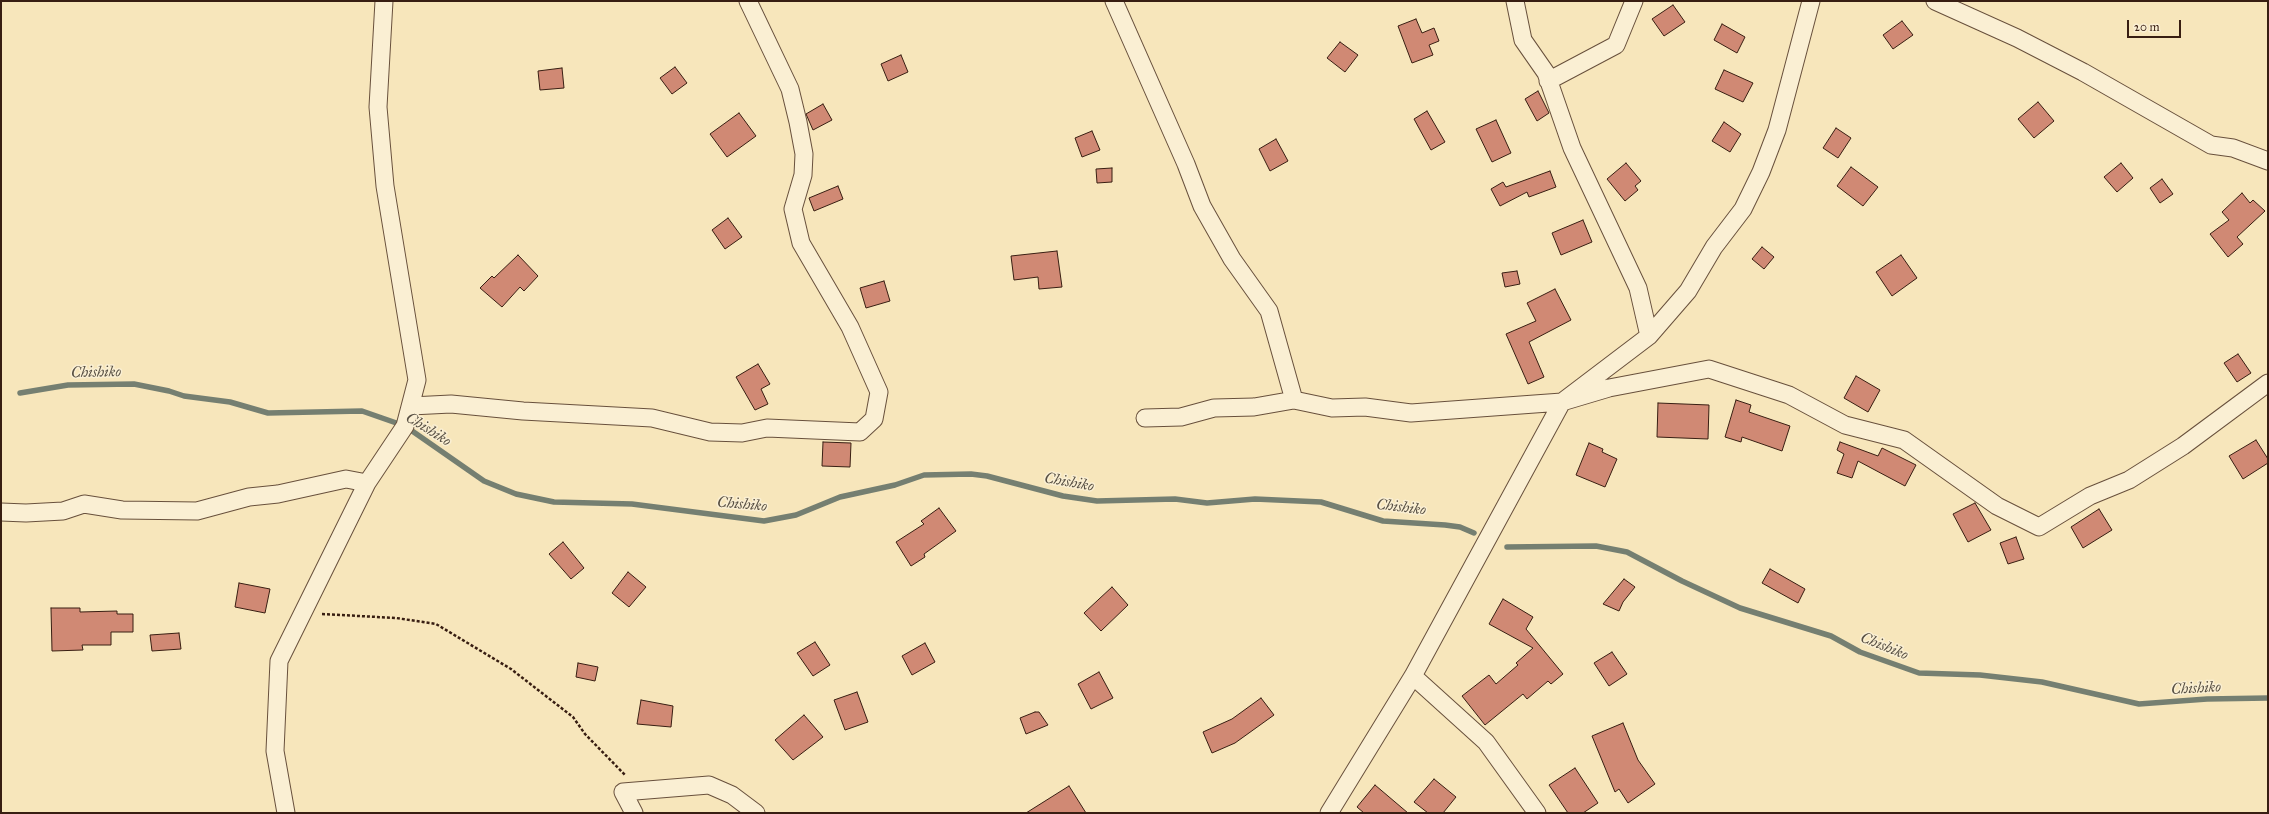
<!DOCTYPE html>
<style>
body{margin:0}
#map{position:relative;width:2269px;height:814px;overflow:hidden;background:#f7e6bb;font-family:"IM FELL Great Primer",serif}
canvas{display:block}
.frame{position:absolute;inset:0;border:2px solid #381e12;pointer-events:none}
.scale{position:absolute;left:2127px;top:20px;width:54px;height:18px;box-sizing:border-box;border:2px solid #381e12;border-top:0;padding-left:5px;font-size:12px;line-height:14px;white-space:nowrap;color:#381e12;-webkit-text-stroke:3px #faefd3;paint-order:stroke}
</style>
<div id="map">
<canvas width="2269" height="814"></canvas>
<div class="frame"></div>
<div class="scale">20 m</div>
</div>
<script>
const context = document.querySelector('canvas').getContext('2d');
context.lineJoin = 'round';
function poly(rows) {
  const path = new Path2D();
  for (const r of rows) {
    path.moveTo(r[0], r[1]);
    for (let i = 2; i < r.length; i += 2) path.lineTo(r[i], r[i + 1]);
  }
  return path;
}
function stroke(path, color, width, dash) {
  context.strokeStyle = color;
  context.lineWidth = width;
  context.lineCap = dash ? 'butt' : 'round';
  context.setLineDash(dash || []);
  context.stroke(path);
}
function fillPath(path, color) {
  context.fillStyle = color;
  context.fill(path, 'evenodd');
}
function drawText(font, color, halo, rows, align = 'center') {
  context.font = font + ' "IM FELL Great Primer",serif';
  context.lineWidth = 3;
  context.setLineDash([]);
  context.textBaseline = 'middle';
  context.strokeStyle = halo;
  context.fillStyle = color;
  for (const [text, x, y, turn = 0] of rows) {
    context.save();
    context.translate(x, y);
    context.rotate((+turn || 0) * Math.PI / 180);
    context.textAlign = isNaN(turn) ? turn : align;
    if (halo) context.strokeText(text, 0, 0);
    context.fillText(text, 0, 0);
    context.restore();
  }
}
stroke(poly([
 [20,393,68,385,134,384,169,391,184,396,230,402,268,413,362,411,405,426,484,481,516,494,554,502,632,504,764,521,796,515,840,497,895,485,924,475,971,474,987,476,1063,496,1097,501,1175,499,1207,503,1255,499,1321,502,1383,521,1445,525,1460,527,1474,533],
 [1507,547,1596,546,1627,552,1682,581,1740,608,1831,636,1860,652,1919,673,1980,675,2042,682,2139,704,2207,699,2268,698]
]), '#757f71', 5.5);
const building = poly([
 [1673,5,1685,22,1664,36,1652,19,1673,5],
 [1416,19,1422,33,1434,28,1439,41,1429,45,1433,55,1412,63,1398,26,1416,19],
 [1902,21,1913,35,1893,49,1883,35,1902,21],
 [1722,24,1745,37,1737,53,1714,40,1722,24],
 [1340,42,1358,55,1345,72,1327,58,1340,42],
 [901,55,908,72,888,81,881,64,901,55],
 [675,67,687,83,672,94,660,78,675,67],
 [562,68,564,88,540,90,538,71,562,68],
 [1724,70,1753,83,1743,102,1715,89,1724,70],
 [1538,91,1549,113,1537,121,1525,99,1538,91],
 [2038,102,2054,121,2034,138,2018,119,2038,102],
 [823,104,832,120,813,130,806,114,823,104],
 [1427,111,1445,142,1431,150,1414,119,1427,111],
 [739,113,756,136,727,157,710,134,739,113],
 [1496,120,1511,153,1492,162,1476,129,1496,120],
 [1724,122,1741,134,1730,152,1712,141,1724,122],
 [1836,128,1851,138,1838,158,1823,148,1836,128],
 [1092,131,1100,150,1082,157,1075,138,1092,131],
 [1276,139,1288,161,1270,171,1259,149,1276,139],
 [1626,163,1641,181,1635,186,1638,190,1625,201,1607,179,1626,163],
 [2121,163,2133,178,2117,192,2104,177,2121,163],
 [1851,167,1878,187,1863,206,1837,186,1851,167],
 [1112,168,1112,182,1097,183,1096,169,1112,168],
 [1550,171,1556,187,1529,197,1527,192,1500,206,1491,189,1503,182,1506,187,1550,171],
 [2162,179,2173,194,2160,203,2150,188,2162,179],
 [838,186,843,199,814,211,809,198,838,186],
 [2242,193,2250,203,2253,200,2265,211,2237,237,2243,244,2228,257,2210,234,2229,220,2222,212,2242,193],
 [728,218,742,237,725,249,712,230,728,218],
 [1583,220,1592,242,1561,255,1552,233,1583,220],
 [1762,247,1774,257,1764,269,1752,259,1762,247],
 [1057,251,1062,287,1039,289,1038,277,1014,280,1011,256,1057,251],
 [518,255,538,276,524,291,520,287,502,307,480,288,492,276,494,278,518,255],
 [1901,255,1917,278,1892,296,1876,272,1901,255],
 [1517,271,1520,284,1505,287,1502,273,1517,271],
 [884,281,890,301,866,308,860,288,884,281],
 [1555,289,1571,320,1529,342,1544,377,1528,384,1506,334,1536,321,1527,303,1555,289],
 [2238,354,2251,373,2237,382,2224,363,2238,354],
 [758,364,770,384,761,389,768,404,755,410,736,377,758,364],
 [1856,376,1880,390,1868,412,1844,398,1856,376],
 [1736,400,1751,405,1749,412,1790,426,1782,451,1742,437,1741,442,1725,437,1736,400],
 [1658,403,1709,405,1708,439,1657,437,1658,403],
 [2256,440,2268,459,2268,463,2243,479,2229,456,2256,440],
 [823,442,851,443,850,467,822,466,823,442],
 [1840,442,1878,456,1882,448,1916,465,1905,486,1858,461,1852,478,1837,473,1844,454,1837,450,1840,442],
 [1589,443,1603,449,1602,452,1617,459,1605,487,1576,475,1589,443],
 [1975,503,1991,530,1968,542,1953,514,1975,503],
 [939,508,956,531,924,554,925,557,911,566,896,542,924,524,921,521,939,508],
 [2099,509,2112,530,2083,548,2071,527,2099,509],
 [2016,537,2024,559,2008,564,2000,543,2016,537],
 [563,542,584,568,571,579,549,554,563,542],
 [1770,569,1805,589,1798,603,1762,583,1770,569],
 [628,572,646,587,629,607,612,593,628,572],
 [1624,579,1635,587,1623,602,1619,611,1603,604,1624,579],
 [239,583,270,589,265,613,235,607,239,583],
 [1112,587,1128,605,1101,631,1084,613,1112,587],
 [1503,599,1533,617,1526,629,1563,674,1551,684,1548,681,1527,699,1523,694,1485,725,1462,696,1489,675,1496,684,1518,665,1516,663,1533,648,1489,624,1503,599],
 [51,608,80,608,80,612,117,611,117,614,133,614,133,632,111,632,111,645,82,645,83,650,52,651,51,608],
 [179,633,181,649,152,651,150,635,179,633],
 [815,642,830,665,813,676,797,653,815,642],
 [925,643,935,662,912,675,902,656,925,643],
 [1612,652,1627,674,1609,686,1594,663,1612,652],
 [578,663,598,667,595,681,576,677,578,663],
 [1099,672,1113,698,1091,709,1078,684,1099,672],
 [857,692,868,722,845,730,834,700,857,692],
 [1261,698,1274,715,1235,743,1212,753,1203,732,1232,719,1261,698],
 [641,700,673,706,671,727,637,724,641,700],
 [1035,712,1039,712,1048,725,1026,734,1020,718,1035,712],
 [804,715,823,737,793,760,775,740,804,715],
 [1623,723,1638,760,1655,784,1628,803,1619,789,1615,792,1592,736,1623,723],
 [1575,768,1598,803,1583,813,1568,813,1549,785,1575,768],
 [1434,779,1456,797,1443,813,1428,813,1414,802,1434,779],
 [1375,785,1408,813,1364,813,1357,807,1375,785],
 [1069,786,1086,813,1026,813,1069,786]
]);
fillPath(building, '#d08974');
stroke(building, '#381e12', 1);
const minor = poly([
 [1114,1,1186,164,1202,206,1232,259,1269,311,1294,400,1332,408,1365,407,1411,413,1562,402,1609,388,1709,369,1789,395,1845,425,1904,440,1997,506,2039,527,2090,496,2129,480,2183,446,2268,383],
 [1515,1,1523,40,1546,73,1572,148,1638,288,1649,336],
 [1935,1,2017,38,2083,72,2211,145,2233,148,2268,161],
 [1548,81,1616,45,1634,1],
 [411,406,451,404,523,411,652,418,710,432,742,433,767,428,860,432,874,419,879,392,850,327,801,243,793,209,803,175,804,154,798,122,790,89,748,1],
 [1145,418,1181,417,1214,408,1254,407,1294,400],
 [1,512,26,513,63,511,84,504,122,510,197,511,249,497,278,494,346,479,367,483],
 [1413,676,1486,742,1537,813],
 [286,813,275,751,279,661,367,483,405,426,417,380,385,186,378,107,384,1],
 [634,813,623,792,709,785,732,795,756,813],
 [1329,813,1413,676,1562,402,1649,336,1688,291,1714,247,1743,209,1761,172,1777,130,1811,1]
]);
stroke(minor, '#68503c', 19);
stroke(poly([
 [322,614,396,618,436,624,511,669,573,717,585,734,625,775]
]), '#381e12', 2.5, [3, 2]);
stroke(minor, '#faefd3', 17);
drawText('italic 15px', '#564e42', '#faefd3', [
 ["Chishiko",96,373,-1],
 ["Chishiko",428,430,32],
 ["Chishiko",1069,483,10],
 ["Chishiko",742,505,5],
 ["Chishiko",1401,508,7],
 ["Chishiko",1884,647,22],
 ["Chishiko",2196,689,-3]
]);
</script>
